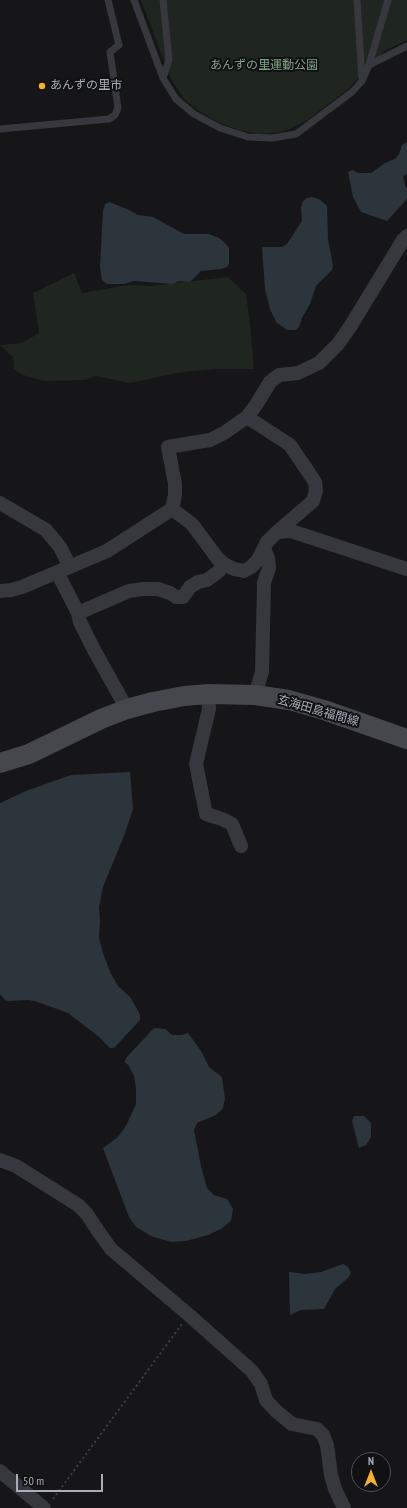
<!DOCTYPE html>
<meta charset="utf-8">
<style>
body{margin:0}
#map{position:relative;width:407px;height:1508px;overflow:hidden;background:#161618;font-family:"PT Sans Narrow",sans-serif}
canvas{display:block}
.north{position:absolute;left:351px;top:1452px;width:40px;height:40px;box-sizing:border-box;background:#111113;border:1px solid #4d4f55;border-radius:50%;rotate:0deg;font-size:11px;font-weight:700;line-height:16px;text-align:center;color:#a8adb8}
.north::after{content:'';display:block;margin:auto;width:14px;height:18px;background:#f2b134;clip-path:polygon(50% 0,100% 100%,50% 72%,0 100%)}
.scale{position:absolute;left:16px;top:1474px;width:87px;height:18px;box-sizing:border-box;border:2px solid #a8adb8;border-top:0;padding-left:5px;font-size:12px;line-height:14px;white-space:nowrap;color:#a8adb8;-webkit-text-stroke:3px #111113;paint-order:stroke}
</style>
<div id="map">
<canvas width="407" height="1508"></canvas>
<div class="north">N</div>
<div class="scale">50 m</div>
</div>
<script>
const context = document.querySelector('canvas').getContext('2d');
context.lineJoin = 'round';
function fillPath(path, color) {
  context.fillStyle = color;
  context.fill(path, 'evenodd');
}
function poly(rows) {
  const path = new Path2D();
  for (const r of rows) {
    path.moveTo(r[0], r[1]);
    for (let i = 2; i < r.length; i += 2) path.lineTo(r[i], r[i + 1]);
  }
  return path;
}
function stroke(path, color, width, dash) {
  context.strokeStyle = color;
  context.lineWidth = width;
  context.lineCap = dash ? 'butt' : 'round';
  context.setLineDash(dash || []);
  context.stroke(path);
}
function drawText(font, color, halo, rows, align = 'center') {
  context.font = font + ' "PT Sans Narrow","Noto Sans JP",sans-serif';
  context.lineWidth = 4;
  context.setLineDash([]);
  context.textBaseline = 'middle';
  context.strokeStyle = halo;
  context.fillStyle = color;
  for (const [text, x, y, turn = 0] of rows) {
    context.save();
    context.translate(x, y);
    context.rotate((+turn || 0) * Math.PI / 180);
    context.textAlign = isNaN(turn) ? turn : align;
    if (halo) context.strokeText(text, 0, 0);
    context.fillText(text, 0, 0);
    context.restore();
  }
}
fillPath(poly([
 [141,0,407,0,407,40,384,51,349,88,309,119,294,127,282,132,273,133,258,134,239,130,220,123,200,112,185,100,171,79],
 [74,273,82,293,128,285,151,286,228,277,246,294,250,324,254,369,216,369,182,372,130,383,96,376,85,380,45,381,23,375,14,369,13,357,0,345,22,343,39,333,33,293]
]), '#1e261f');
fillPath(poly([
 [407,142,407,174,403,176,405,185,407,189,407,199,387,221,361,212,353,197,348,172,352,170,358,173,371,173,385,163,395,159,399,154,402,145],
 [312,197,319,199,327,206,328,239,333,266,332,270,316,286,310,304,302,318,299,327,296,330,287,330,276,322,270,309,265,289,262,247,282,247,287,244,302,221,301,207,303,201,307,198],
 [109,202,127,209,138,215,153,217,184,234,209,234,219,238,224,242,229,248,229,264,227,267,221,269,201,271,190,282,179,281,173,284,134,281,124,284,107,284,102,280,100,267,103,211,105,204],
 [130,772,133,809,124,836,103,887,99,907,100,921,99,938,103,953,111,974,118,986,130,997,137,1009,140,1015,140,1020,114,1048,110,1048,99,1037,68,1013,35,1001,28,1000,8,1001,5,1000,0,994,0,803,26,791,71,775],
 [154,1028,165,1029,172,1035,182,1035,188,1033,201,1051,209,1067,222,1077,225,1099,223,1108,216,1115,197,1123,194,1130,201,1166,207,1188,214,1195,227,1199,233,1209,231,1221,221,1229,208,1235,186,1241,171,1242,151,1236,136,1227,129,1217,103,1148,118,1137,126,1126,136,1104,136,1088,134,1076,129,1066,125,1062,126,1058],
 [354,1116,364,1116,371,1123,371,1137,366,1145,359,1148,352,1121],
 [343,1264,348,1267,351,1273,348,1278,335,1289,324,1309,301,1310,290,1315,289,1272,306,1274,321,1272]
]), '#2c353c');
stroke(poly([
 [53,1499,182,1324]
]), '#3d3f44', 2, [2, 3]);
stroke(poly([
 [134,0,163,78,176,99,194,114,220,128,248,137,272,138,296,134,352,92,362,81,369,65,388,0],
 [163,0,169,60,163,78],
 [357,0,362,80],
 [369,65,407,46],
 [0,129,109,119,115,115,118,108,110,52,119,45,108,0]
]), '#37383d', 7);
stroke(poly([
 [247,417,290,445,315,482,316,491,313,501,277,532],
 [0,503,46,530,60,547,70,567],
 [172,509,192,524,218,559,224,564,234,569,244,571,251,567,258,560,267,542,277,532,291,531,407,569],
 [57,572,78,613,80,622,94,650,127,709],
 [0,591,11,590,22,587,107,551,172,509,175,495,175,484,168,447,210,440,224,433,247,417,256,405,270,382,279,375,298,373,319,363,338,344,350,327,403,240,407,236],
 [78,613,129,591,143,589,158,589,170,593,176,597,183,597,190,587,198,582,207,580,219,571,224,564],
 [208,694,209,709,196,764,206,814,222,819,232,824,241,846],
 [255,695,262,672,264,583,269,568,268,558,264,549],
 [0,1160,16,1166,78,1205,87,1214,98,1231,111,1249,189,1315,252,1371,261,1384,266,1400,276,1411,292,1424,317,1429,323,1435,327,1445,331,1475,335,1489,344,1508],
 [0,1471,44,1508]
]), '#37383d', 14);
stroke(poly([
 [0,763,29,754,101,719,127,709,153,702,184,696,208,694,255,695,289,700,324,710,407,739]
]), '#45474d', 20);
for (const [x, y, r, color] of [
 [42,86,4,"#f2b134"]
]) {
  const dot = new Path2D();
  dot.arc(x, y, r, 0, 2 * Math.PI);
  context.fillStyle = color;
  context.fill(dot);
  stroke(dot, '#111113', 1.5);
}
drawText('12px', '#7fa381', '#111113', [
 ["あんずの里運動公園",264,66]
]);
drawText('12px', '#a8adb8', '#111113', [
 ["あんずの里市",50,86]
], 'left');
drawText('12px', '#a8adb8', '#111113', [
 ["玄海田島福間線",318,711,16]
]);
</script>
